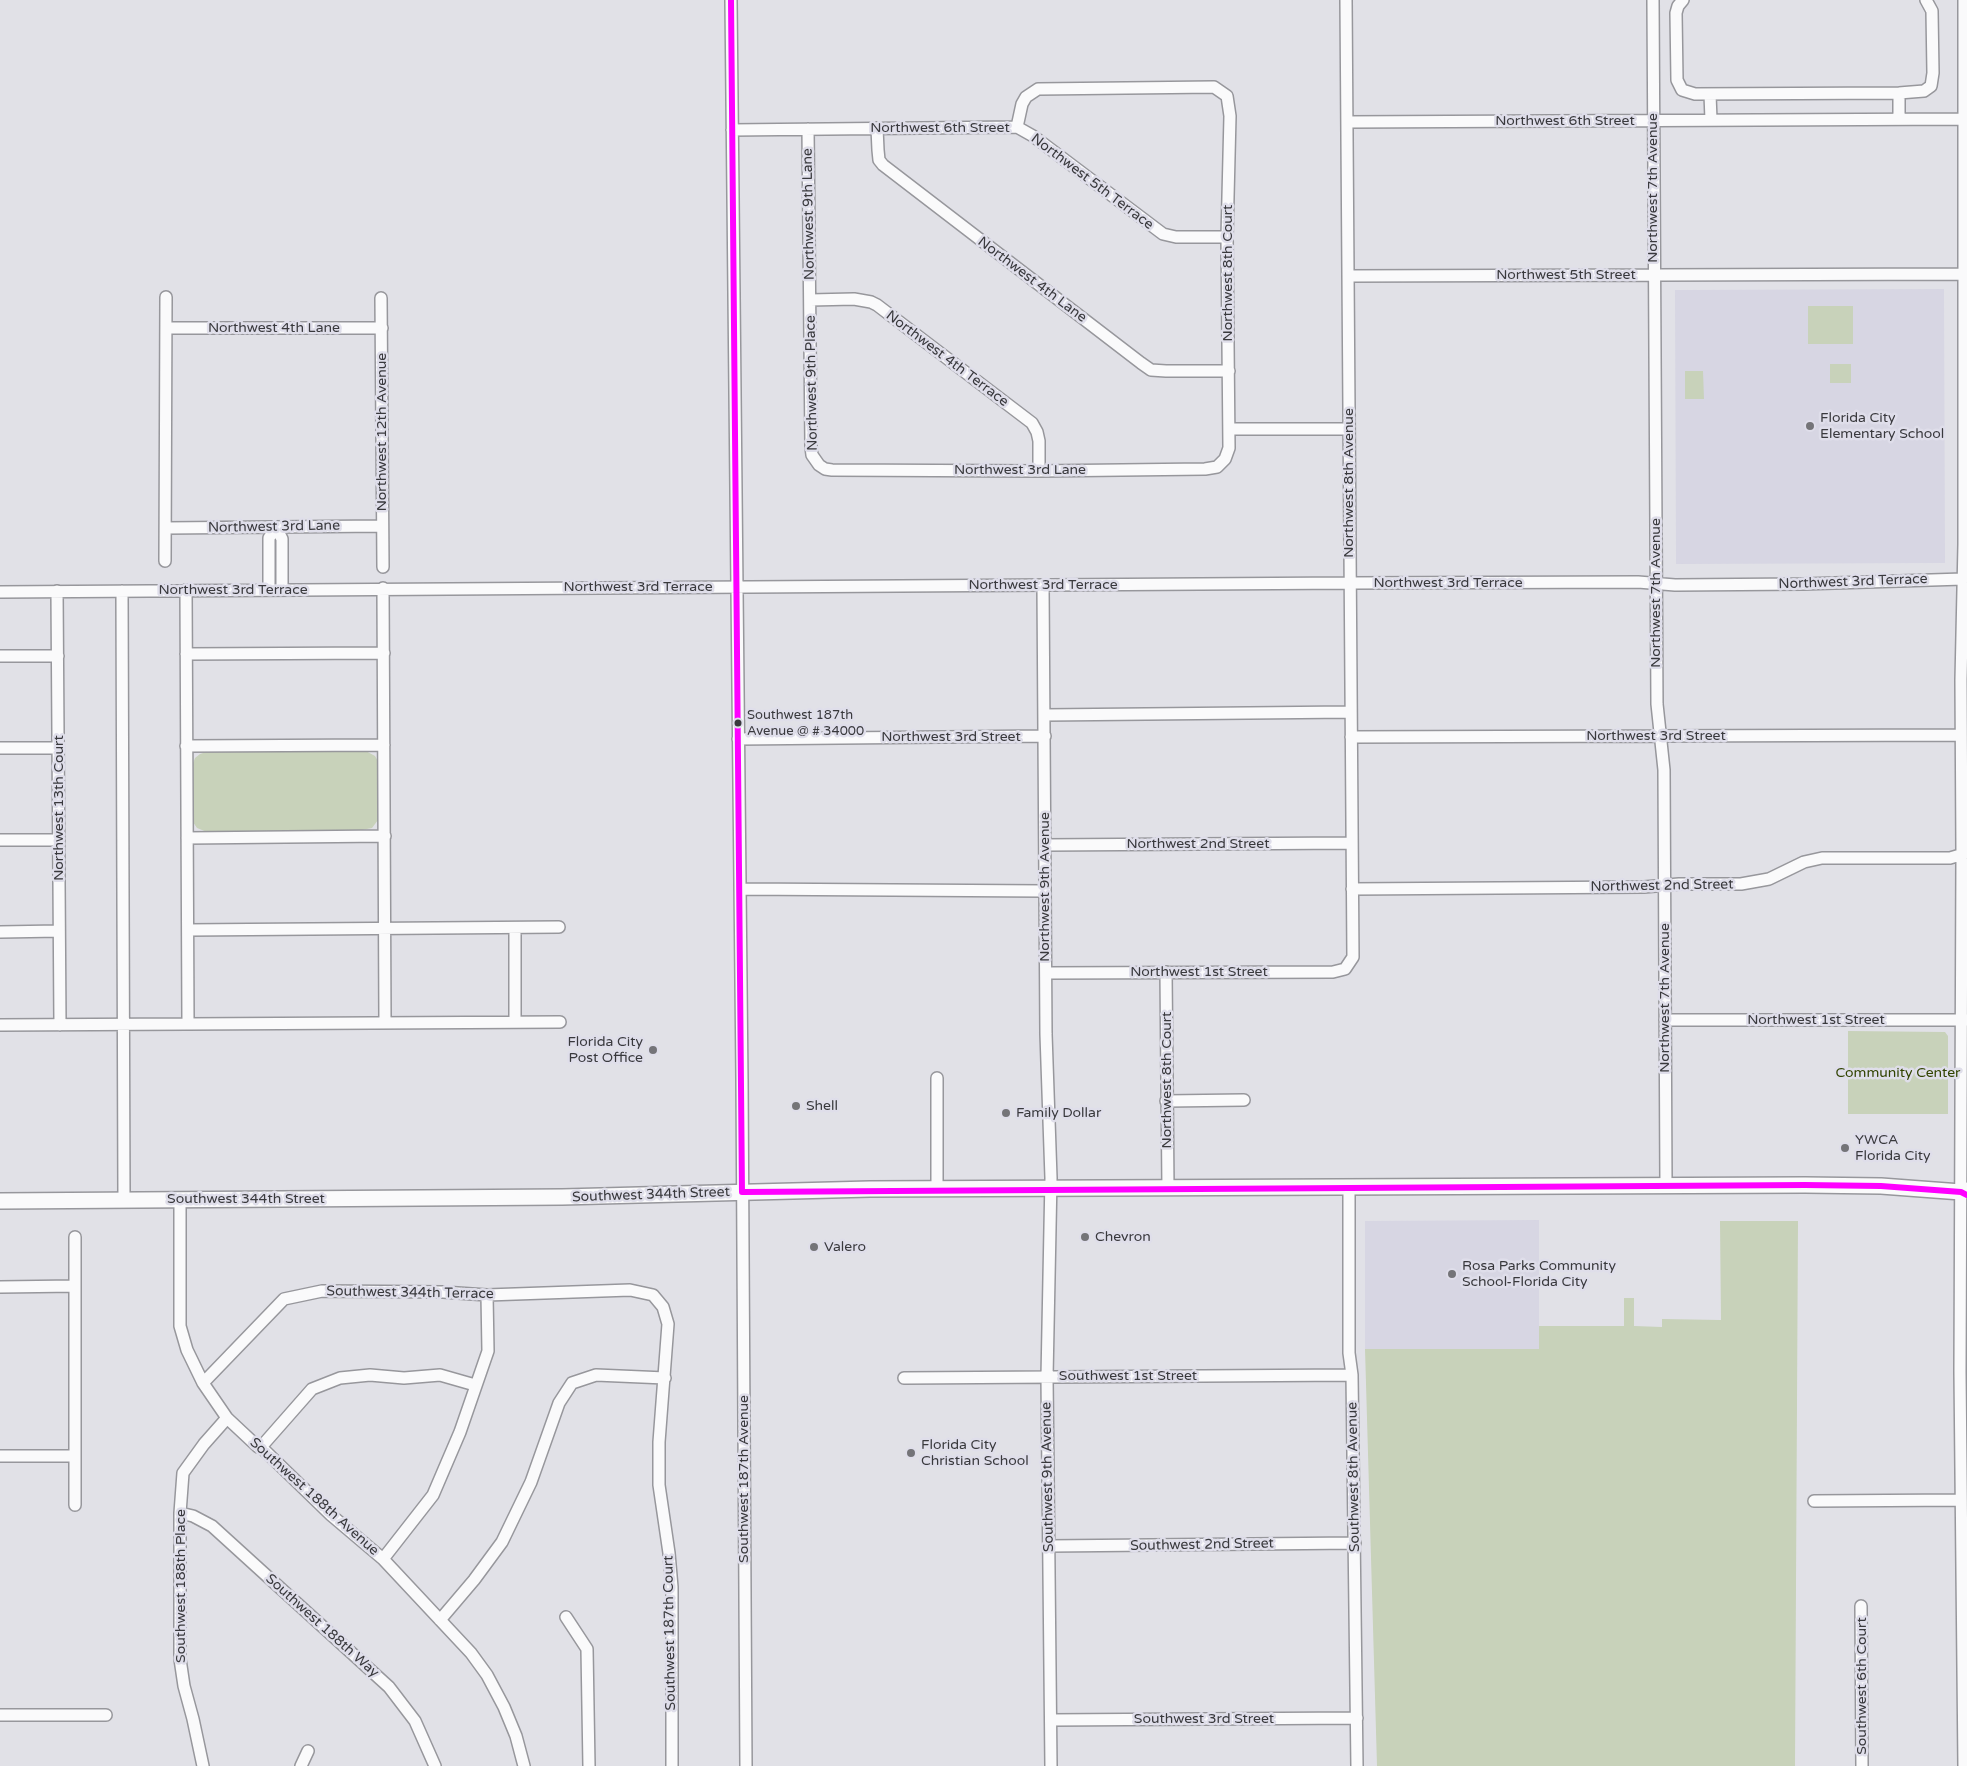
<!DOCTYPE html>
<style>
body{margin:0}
canvas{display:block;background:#e1e1e7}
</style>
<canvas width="1967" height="1766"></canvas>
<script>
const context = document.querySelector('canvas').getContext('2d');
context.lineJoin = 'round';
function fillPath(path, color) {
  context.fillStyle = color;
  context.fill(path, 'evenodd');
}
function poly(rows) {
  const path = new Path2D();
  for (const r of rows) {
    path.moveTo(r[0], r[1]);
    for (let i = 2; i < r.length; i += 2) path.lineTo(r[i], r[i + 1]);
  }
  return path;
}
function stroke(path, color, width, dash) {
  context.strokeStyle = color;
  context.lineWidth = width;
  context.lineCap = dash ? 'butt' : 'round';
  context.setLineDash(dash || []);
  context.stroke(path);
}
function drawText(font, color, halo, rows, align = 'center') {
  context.font = font + ' "Varela Round",sans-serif';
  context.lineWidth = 5;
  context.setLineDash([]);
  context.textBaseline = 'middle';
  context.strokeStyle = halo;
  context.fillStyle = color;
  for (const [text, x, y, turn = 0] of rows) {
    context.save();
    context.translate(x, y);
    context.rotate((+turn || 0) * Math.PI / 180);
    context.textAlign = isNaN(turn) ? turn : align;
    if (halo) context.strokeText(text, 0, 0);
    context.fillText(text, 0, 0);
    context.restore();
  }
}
fillPath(poly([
 [1944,289,1945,563,1676,564,1675,290],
 [1539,1220,1539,1349,1365,1349,1365,1221]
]), '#d7d6e3');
fillPath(poly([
 [1808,306,1853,306,1853,344,1808,344],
 [1830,364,1851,364,1851,383,1830,383],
 [1685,371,1703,371,1704,399,1685,399],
 [364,750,375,756,379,763,379,814,378,820,372,828,356,831,207,832,197,828,193,822,192,766,195,758,200,754,206,752],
 [1848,1031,1945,1032,1948,1036,1948,1114,1848,1114],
 [1720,1221,1798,1221,1795,1766,1377,1766,1365,1349,1539,1349,1539,1326,1624,1326,1624,1298,1634,1298,1634,1326,1662,1327,1662,1319,1721,1320]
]), '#c8d2ba');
const minor = poly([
 [731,0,742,1079,746,1766],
 [1653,0,1657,704,1664,770,1666,1186],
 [1683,0,1678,6,1676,13,1677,80,1682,90,1695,94,1899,93,1924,91,1931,86,1933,73,1932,11,1926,0],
 [1964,0,1964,544,1961,680,1962,854,1960,1372,1964,1766],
 [1899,93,1899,119],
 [1710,94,1711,120],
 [1347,122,1964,119],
 [877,128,878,150,879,160,883,165,1141,363,1151,370,1166,371,1229,371],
 [808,129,811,447,812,455,819,465,825,469,832,470,1039,471,1205,469,1217,467,1225,459,1229,448,1227,237,1230,116,1227,96,1214,87,1038,89,1026,97,1022,104,1017,127],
 [732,130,1017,127,1033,136,1163,234,1176,237,1227,237],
 [1348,276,1964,274],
 [381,298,383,567],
 [810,300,854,299,871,302,877,305,1032,423,1037,432,1039,441,1039,471],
 [167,328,382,328],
 [1229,429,1349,429],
 [166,528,382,526],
 [165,561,166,297],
 [1043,585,1046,1034,1051,1178,1047,1377,1051,1766],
 [383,588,385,1023],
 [186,590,188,1024],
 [269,590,269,538,276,527,282,539,282,590],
 [57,591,60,1025],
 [122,591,124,1200],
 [0,592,1350,583,1638,582,1675,585,1803,584,1963,579],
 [186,654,384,653],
 [0,656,58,656],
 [1045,715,1350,712],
 [1351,737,1961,735],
 [738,739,1045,736],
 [186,746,384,745],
 [0,748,58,748],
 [187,838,385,836],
 [0,840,59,840],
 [1045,845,1352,843],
 [740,889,1045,891],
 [1352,889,1644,887,1679,884,1741,884,1769,879,1804,862,1822,858,1950,858,1967,853],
 [188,930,559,927],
 [0,932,59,931],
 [1166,972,1168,1189],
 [1046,973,1333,972,1345,969,1353,957,1346,0],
 [1665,1020,1967,1020],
 [515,1022,515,928],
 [0,1025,560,1022],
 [1166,1101,1244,1100],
 [1349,1187,1349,1353,1352,1375,1357,1766],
 [937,1189,937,1078],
 [180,1199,180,1326,187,1350,203,1383,227,1418,258,1447,261,1447,331,1515,383,1559,471,1653,487,1675,504,1707,516,1736,524,1766],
 [75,1237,75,1505],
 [0,1287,75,1286],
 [904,1378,1352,1375],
 [203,1383,284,1299,322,1291,443,1292,487,1295,630,1290,653,1295,663,1307,668,1324,659,1442,659,1485,669,1553,672,1587,672,1766],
 [261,1447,312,1389,340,1378,370,1375,404,1378,440,1375,475,1385],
 [0,1456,75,1456],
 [1814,1501,1961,1500],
 [180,1513,193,1516,212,1526,389,1687,415,1721,435,1766],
 [1049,1546,1355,1543],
 [383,1559,433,1495,460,1432,488,1351,487,1295],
 [1861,1606,1862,1766],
 [566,1617,587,1649,589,1766],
 [440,1620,474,1580,502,1542,531,1482,559,1403,572,1383,596,1375,665,1378],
 [0,1715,106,1715],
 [1051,1720,1357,1718],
 [203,1766,193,1719,184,1686,180,1659,180,1513,183,1473,204,1444,227,1418],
 [301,1766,308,1751]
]);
const major = poly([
 [0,1201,562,1197,870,1189,1805,1185,1881,1186,1961,1192,1967,1190]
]);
stroke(minor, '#97979c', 14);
stroke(major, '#97979c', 18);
stroke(minor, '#fafafb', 11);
stroke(major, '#fafafb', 15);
stroke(poly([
 [731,0,742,1192],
 [742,1192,1805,1185,1881,1186,1961,1192,1967,1195]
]), '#f0f', 6);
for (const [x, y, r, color] of [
 [1810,426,5,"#747478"],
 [738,723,4.5,"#39393d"],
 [653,1050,5,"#747478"],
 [796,1106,5,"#747478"],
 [1006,1113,5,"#747478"],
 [1845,1148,5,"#747478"],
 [1085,1237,5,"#747478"],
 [814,1247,5,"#747478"],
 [1452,1274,5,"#747478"],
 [911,1453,5,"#747478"]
]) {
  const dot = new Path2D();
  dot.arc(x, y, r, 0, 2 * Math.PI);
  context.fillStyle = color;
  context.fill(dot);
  stroke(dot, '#dfdeea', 2);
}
drawText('13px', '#39393d', '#dfdeea', [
 ["Southwest 187th",747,716],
 ["Avenue @ # 34000",747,732]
], 'left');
drawText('14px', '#39393d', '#dfdeea', [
 ["Northwest 6th Street",1565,121],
 ["Northwest 6th Street",940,128],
 ["Northwest 5th Terrace",1092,182,37],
 ["Northwest 7th Avenue",1653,188,-90],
 ["Northwest 9th Lane",809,214,-91],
 ["Northwest 8th Court",1228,273,-90],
 ["Northwest 5th Street",1566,275],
 ["Northwest 4th Lane",1032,280,37],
 ["Northwest 4th Lane",274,328],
 ["Northwest 4th Terrace",947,359,37],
 ["Northwest 9th Place",812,383,-91],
 ["Northwest 12th Avenue",382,432,-90],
 ["Northwest 3rd Lane",1020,470],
 ["Northwest 8th Avenue",1349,483,-90],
 ["Northwest 3rd Lane",274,527,-1],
 ["Northwest 3rd Terrace",1853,582,-2],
 ["Northwest 3rd Terrace",1448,583],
 ["Northwest 3rd Terrace",1043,585],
 ["Northwest 3rd Terrace",638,587],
 ["Northwest 3rd Terrace",233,590],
 ["Northwest 7th Avenue",1656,593,-90],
 ["Northwest 3rd Street",1656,736],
 ["Northwest 3rd Street",951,737],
 ["Northwest 13th Court",59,808,-90],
 ["Northwest 2nd Street",1198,844],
 ["Northwest 2nd Street",1662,886,-1],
 ["Northwest 9th Avenue",1045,887,-90],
 ["Northwest 1st Street",1199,972],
 ["Northwest 7th Avenue",1665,998,-90],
 ["Northwest 1st Street",1816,1020],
 ["Northwest 8th Court",1167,1080,-90],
 ["Southwest 344th Street",651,1195,-2],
 ["Southwest 344th Street",246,1199],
 ["Southwest 344th Terrace",410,1293,1],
 ["Southwest 1st Street",1128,1376],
 ["Southwest 9th Avenue",1048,1477,-91],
 ["Southwest 8th Avenue",1354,1477,-91],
 ["Southwest 187th Avenue",744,1479,-90],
 ["Southwest 188th Avenue",314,1497,42],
 ["Southwest 2nd Street",1202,1545,-1],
 ["Southwest 188th Place",181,1586,-90],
 ["Southwest 188th Way",322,1626,42],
 ["Southwest 187th Court",670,1633,-91],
 ["Southwest 6th Court",1862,1686,-90],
 ["Southwest 3rd Street",1204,1719]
]);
drawText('14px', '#39393d', '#dfdeea', [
 ["Florida City",1820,418],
 ["Elementary School",1820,434],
 ["Florida City",643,1042,"right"],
 ["Post Office",643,1058,"right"],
 ["Shell",806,1106],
 ["Family Dollar",1016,1113],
 ["YWCA",1855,1140],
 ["Florida City",1855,1156],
 ["Chevron",1095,1237],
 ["Valero",824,1247],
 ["Rosa Parks Community",1462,1266],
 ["School-Florida City",1462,1282],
 ["Florida City",921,1445],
 ["Christian School",921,1461]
], 'left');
drawText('14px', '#314300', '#dfdeea', [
 ["Community Center",1898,1073]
]);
</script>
